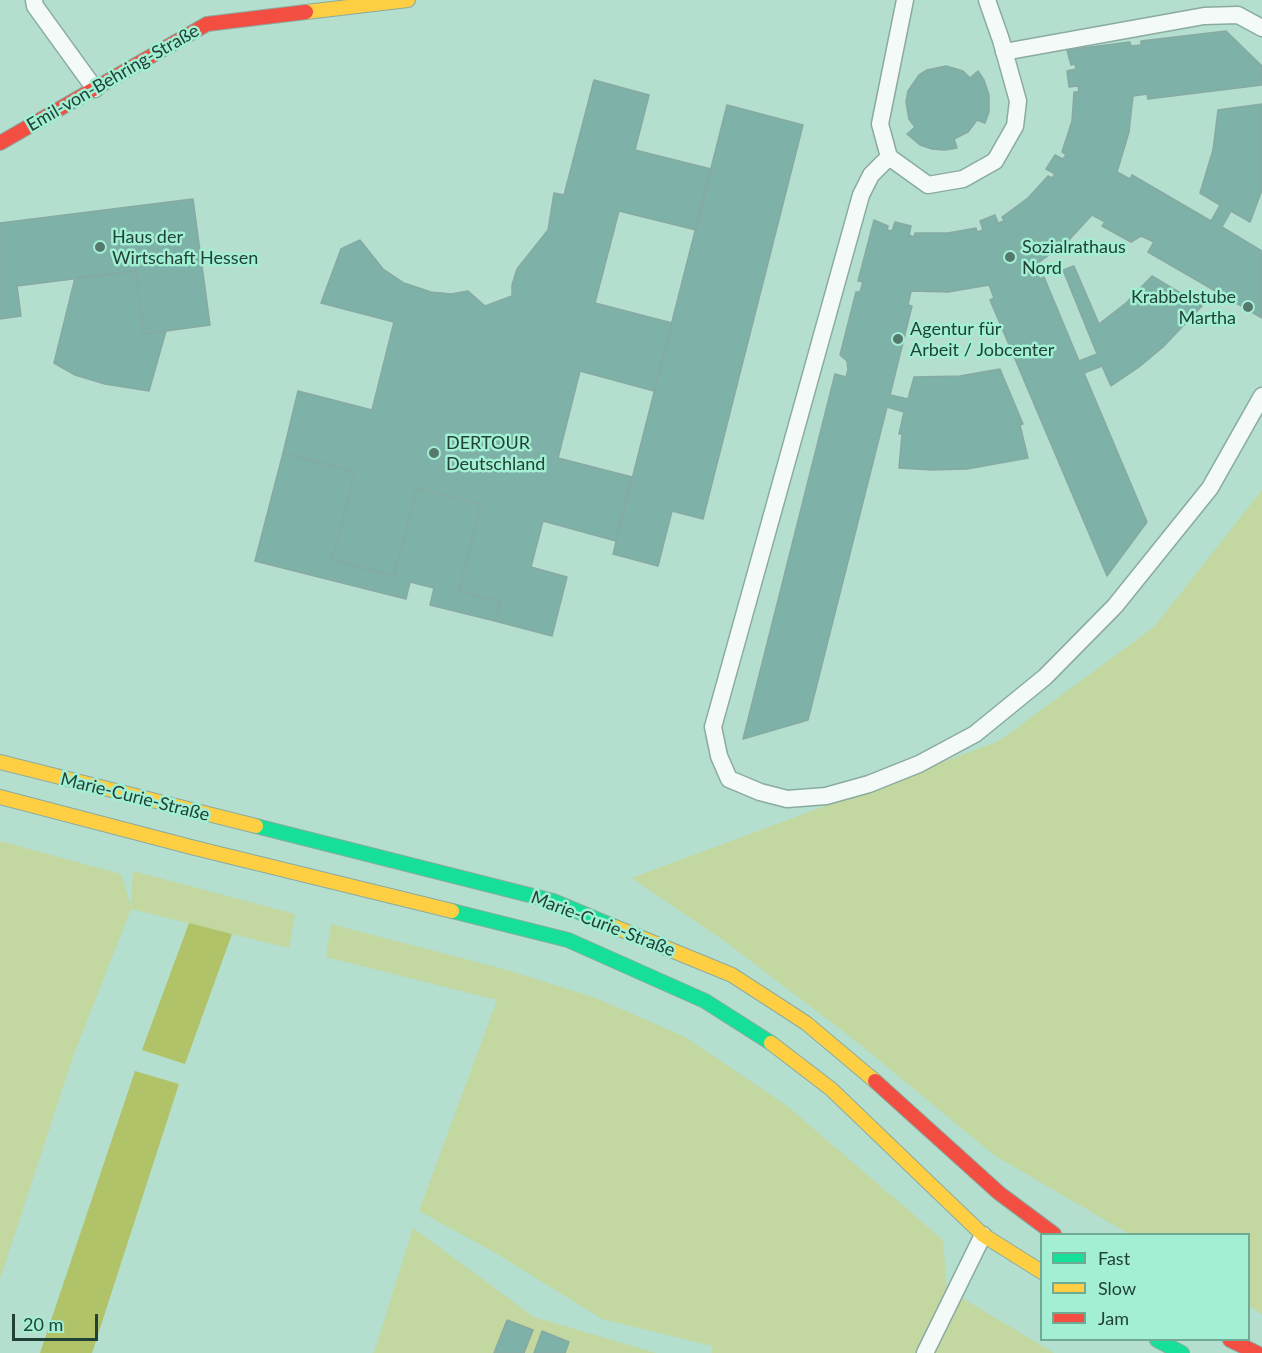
<!DOCTYPE html>
<meta charset="utf-8">
<style>
body{margin:0}
#map{position:relative;width:1262px;height:1353px;overflow:hidden;background:#b4dece;font-family:Lato,sans-serif}
canvas{display:block}
.legend{position:absolute;left:1040px;top:1233px;width:210px;height:108px;box-sizing:border-box;background:#a2efd3;border:2px solid #6faa95;margin:0;padding:8px 10px;list-style:none;font-size:18px;color:#224237}
.legend li{display:flex;align-items:center;gap:12px;height:30px}
.legend b{width:30px;border:2px solid #6faa95}
.scale{position:absolute;left:12px;top:1314px;width:86px;height:27px;box-sizing:border-box;border:3px solid #224237;border-top:0;padding-left:8px;font-size:18px;line-height:21px;white-space:nowrap;color:#224237;-webkit-text-stroke:4px #a2efd3;paint-order:stroke}
</style>
<div id="map">
<canvas width="1262" height="1353"></canvas>
<ul class="legend">
<li><b style="height:8px;background:#16e098"></b>Fast</li>
<li><b style="height:8px;background:#ffcf43"></b>Slow</li>
<li><b style="height:8px;background:#f24e42"></b>Jam</li>
</ul>
<div class="scale">20 m</div>
</div>
<script>
const context = document.querySelector('canvas').getContext('2d');
context.lineJoin = 'round';
function fillPath(path, color) {
  context.fillStyle = color;
  context.fill(path, 'evenodd');
}
function poly(rows) {
  const path = new Path2D();
  for (const r of rows) {
    path.moveTo(r[0], r[1]);
    for (let i = 2; i < r.length; i += 2) path.lineTo(r[i], r[i + 1]);
  }
  return path;
}
function stroke(path, color, width, dash) {
  context.strokeStyle = color;
  context.lineWidth = width;
  context.lineCap = dash ? 'butt' : 'round';
  context.setLineDash(dash || []);
  context.stroke(path);
}
function drawText(font, color, halo, rows, align = 'center') {
  context.font = font + ' Lato,sans-serif';
  context.lineWidth = 5;
  context.setLineDash([]);
  context.textBaseline = 'middle';
  context.strokeStyle = halo;
  context.fillStyle = color;
  for (const [text, x, y, turn = 0] of rows) {
    context.save();
    context.translate(x, y);
    context.rotate((+turn || 0) * Math.PI / 180);
    context.textAlign = isNaN(turn) ? turn : align;
    if (halo) context.strokeText(text, 0, 0);
    context.fillText(text, 0, 0);
    context.restore();
  }
}
fillPath(poly([
 [1262,490,1262,1314,1249,1306,1248,1234,1129,1234,994,1155,856,1041,727,943,632,878,999,741,1154,627],
 [0,841,121,874,131,906,133,871,295,914,289,948,131,909,74,1054,0,1279],
 [331,924,507,970,596,998,685,1037,787,1106,943,1240,947,1289,1054,1353,712,1353,712,1346,602,1319,494,1252,419,1211,497,1000,326,957],
 [413,1228,534,1317,656,1353,374,1353]
]), '#c3d7a0');
fillPath(poly([
 [189,923,232,934,185,1064,142,1050],
 [135,1071,179,1084,92,1353,40,1353]
]), '#b0c368');
const building = poly([
 [1226,31,1262,66,1262,85,1148,99,1147,94,1133,96,1129,132,1117,172,1130,179,1132,175,1211,221,1220,205,1200,193,1213,150,1218,110,1262,104,1262,190,1250,222,1231,211,1222,227,1262,251,1262,318,1148,252,1154,242,1141,236,1131,242,1102,226,1105,222,1092,215,1068,241,1034,266,1040,279,1044,277,1079,361,1097,354,1063,270,1074,266,1099,324,1126,303,1152,276,1202,306,1163,347,1139,367,1111,386,1102,366,1084,373,1147,522,1107,576,990,300,994,298,989,285,948,292,911,291,908,305,912,306,890,395,908,399,914,377,960,376,1000,369,1023,424,1020,425,1028,458,967,469,932,470,899,468,902,434,899,434,904,412,887,407,808,720,743,739,835,374,846,377,848,370,847,361,840,355,856,292,860,292,863,282,858,281,874,220,888,226,887,230,892,231,895,222,911,226,909,235,914,237,915,233,948,233,976,228,977,232,983,230,980,221,995,215,998,223,1004,221,1002,217,1028,198,1048,176,1052,178,1055,174,1046,169,1055,155,1063,159,1066,155,1062,152,1072,121,1074,92,1079,92,1078,86,1069,87,1067,71,1076,69,1075,64,1071,65,1067,50,1130,42,1131,46,1141,45,1141,41,1226,31],
 [946,66,963,71,970,78,978,71,984,80,989,95,989,112,985,123,977,120,968,132,954,139,957,148,945,150,932,149,920,145,907,134,915,127,909,119,906,102,908,91,919,75,927,70,946,66],
 [594,80,649,95,635,150,711,169,696,230,619,211,595,303,672,323,654,391,580,371,558,458,632,477,616,541,543,521,531,567,567,577,552,636,495,621,500,602,459,591,481,504,417,488,394,576,332,560,355,472,283,453,298,391,372,410,394,322,321,303,341,249,360,240,383,269,404,283,431,292,451,294,468,291,485,306,512,296,512,285,517,269,548,230,554,193,564,195,594,80],
 [727,105,803,125,703,519,672,511,658,566,613,554,727,105],
 [193,199,210,325,144,334,136,271,17,286,21,316,0,319,0,223,193,199],
 [136,271,144,334,166,331,149,391,105,384,75,375,54,363,75,278,136,271],
 [283,453,355,472,332,560,394,576,417,488,481,504,459,591,500,602,495,621,430,605,434,588,410,582,406,599,255,561,283,453],
 [507,1320,533,1330,524,1353,494,1353,507,1320],
 [542,1331,569,1342,565,1353,534,1353,542,1331]
]);
fillPath(building, '#7eb1a8');
stroke(building, '#86aaa2', 1.5);
const lane = poly([
 [34,0,35,6,95,89],
 [905,0,880,124,889,157,928,185,963,179,995,161,1015,126,1018,101,1001,40,987,0],
 [1004,52,1204,16,1238,15,1262,28],
 [889,157,871,175,861,195,713,727,719,756,729,779,760,792,787,799,826,796,869,784,919,764,975,734,1045,677,1115,606,1210,488,1262,396],
 [925,1353,983,1235]
]);
const fast = poly([
 [256,826,553,901,615,927],
 [452,911,568,940,705,1001,771,1043],
 [1157,1340,1182,1353]
]);
const slow = poly([
 [306,12,408,0],
 [0,762,256,826],
 [0,797,195,848,452,911],
 [615,927,732,975,806,1023,875,1081],
 [771,1043,831,1089,983,1235,1042,1272]
]);
const jam = poly([
 [0,143,207,24,306,12],
 [875,1081,999,1193,1054,1234],
 [1230,1340,1257,1353]
]);
stroke(lane, '#8aaba0', 19);
stroke(fast, '#8aaba0', 16);
stroke(slow, '#8aaba0', 16);
stroke(jam, '#8aaba0', 16);
stroke(lane, '#f4faf8', 16);
stroke(fast, '#16e098', 14);
stroke(slow, '#ffcf43', 14);
stroke(jam, '#f24e42', 14);
for (const [x, y, r, color] of [
 [100,247,6,"#55796c"],
 [1010,257,6,"#55796c"],
 [1248,307,6,"#55796c"],
 [898,339,6,"#55796c"],
 [434,453,6,"#55796c"]
]) {
  const dot = new Path2D();
  dot.arc(x, y, r, 0, 2 * Math.PI);
  context.fillStyle = color;
  context.fill(dot);
  stroke(dot, '#a2efd3', 2);
}
drawText('18px', '#224237', '#a2efd3', [
 ["Emil-von-Behring-Straße",113,78,-30],
 ["Marie-Curie-Straße",135,797,14],
 ["Marie-Curie-Straße",603,924,21]
]);
drawText('18px', '#224237', '#a2efd3', [
 ["Haus der",112,237],
 ["Wirtschaft Hessen",112,258],
 ["Sozialrathaus",1022,247],
 ["Nord",1022,268],
 ["Krabbelstube",1236,297,"right"],
 ["Martha",1236,318,"right"],
 ["Agentur für",910,329],
 ["Arbeit / Jobcenter",910,350],
 ["DERTOUR",446,443],
 ["Deutschland",446,464]
], 'left');
</script>
